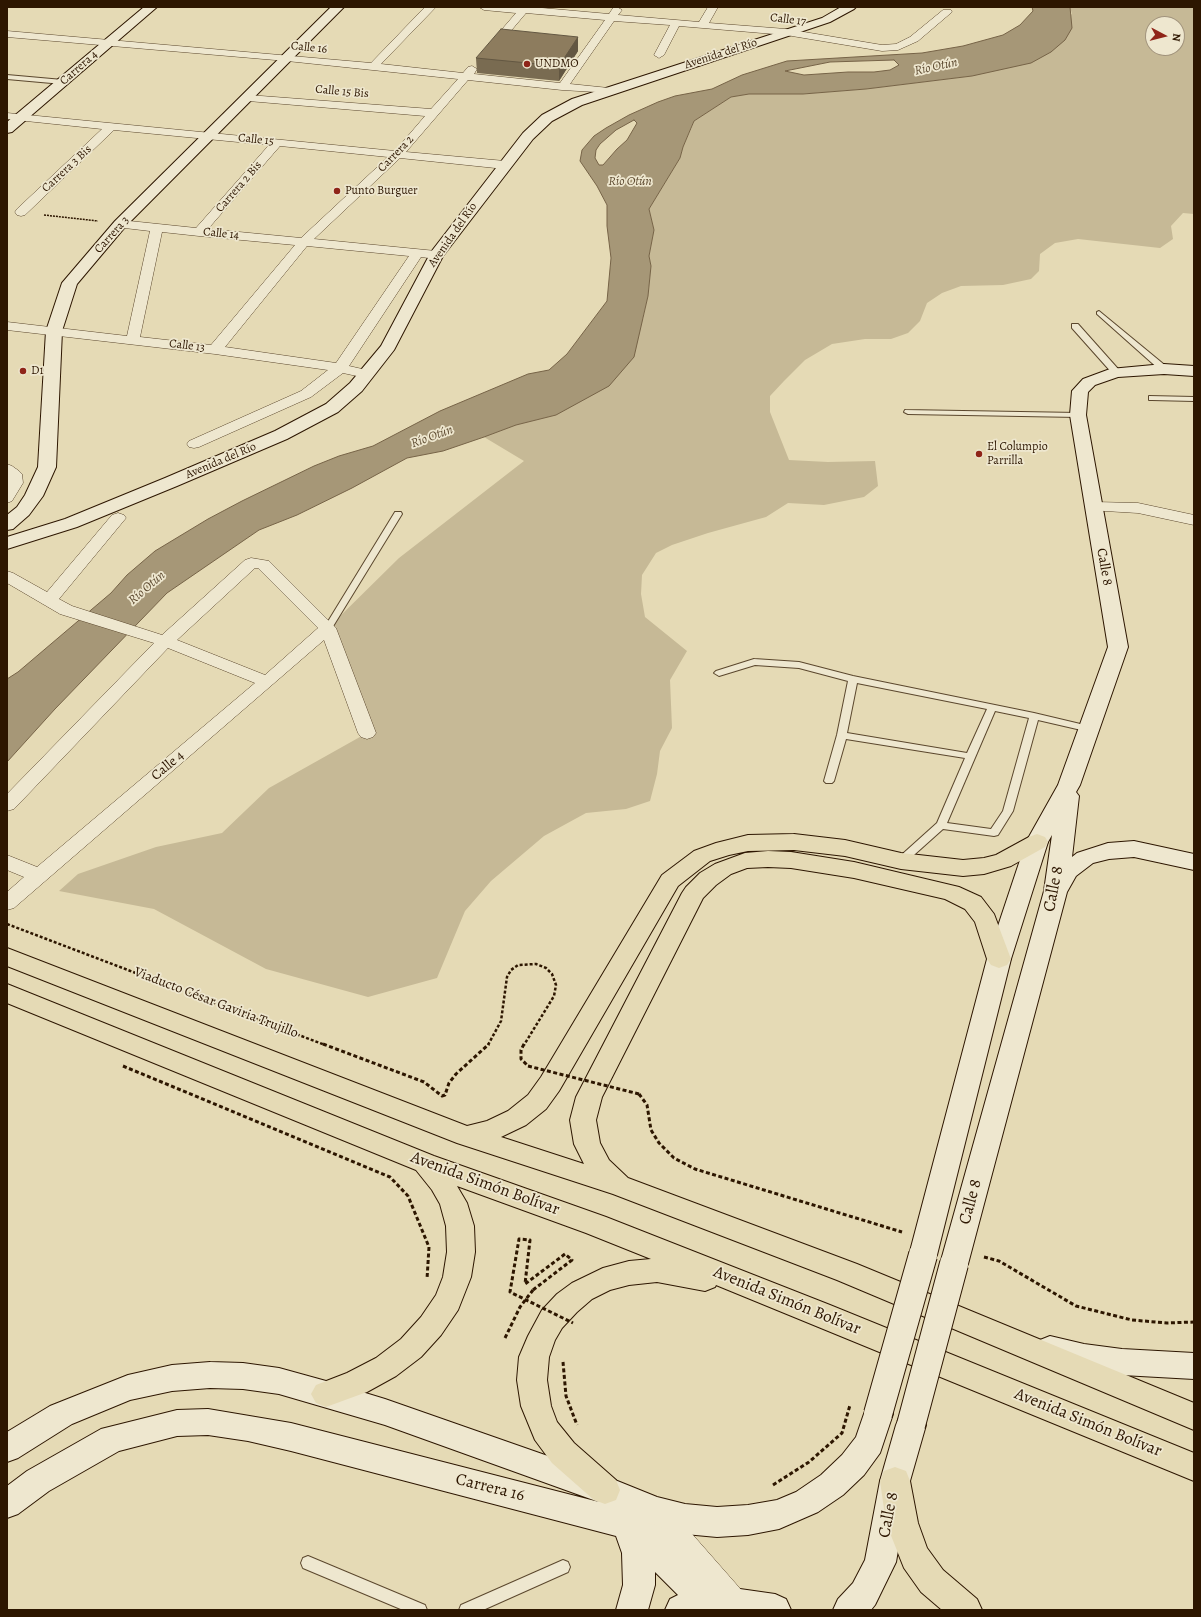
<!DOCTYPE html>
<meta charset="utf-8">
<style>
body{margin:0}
#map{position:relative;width:1201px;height:1617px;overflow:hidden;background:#e5dab5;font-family:Alegreya,serif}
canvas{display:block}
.frame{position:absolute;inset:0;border:8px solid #2d1600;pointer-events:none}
.north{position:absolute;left:1145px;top:16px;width:40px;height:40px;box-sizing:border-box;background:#eee7cf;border:1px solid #a1937c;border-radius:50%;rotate:97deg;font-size:11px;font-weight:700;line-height:16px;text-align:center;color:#2d1600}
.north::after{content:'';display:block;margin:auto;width:14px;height:18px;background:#8f2418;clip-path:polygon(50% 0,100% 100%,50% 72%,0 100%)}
</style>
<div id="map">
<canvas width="1201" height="1617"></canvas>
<div class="frame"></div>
<div class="north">N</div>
</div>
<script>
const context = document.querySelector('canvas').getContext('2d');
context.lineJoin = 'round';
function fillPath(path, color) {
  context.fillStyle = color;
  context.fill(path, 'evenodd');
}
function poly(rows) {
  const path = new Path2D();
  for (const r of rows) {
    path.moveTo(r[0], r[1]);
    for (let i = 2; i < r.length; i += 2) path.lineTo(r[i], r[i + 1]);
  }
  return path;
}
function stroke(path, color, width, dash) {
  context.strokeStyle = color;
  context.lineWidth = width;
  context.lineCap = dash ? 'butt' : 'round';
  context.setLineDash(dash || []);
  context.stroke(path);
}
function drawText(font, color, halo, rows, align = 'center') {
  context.font = font + ' Alegreya,serif';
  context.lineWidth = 3.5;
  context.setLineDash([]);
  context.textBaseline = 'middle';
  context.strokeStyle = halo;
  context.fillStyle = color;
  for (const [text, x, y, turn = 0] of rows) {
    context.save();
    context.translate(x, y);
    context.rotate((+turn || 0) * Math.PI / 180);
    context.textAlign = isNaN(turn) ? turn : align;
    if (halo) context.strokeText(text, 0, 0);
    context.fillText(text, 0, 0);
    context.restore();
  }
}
fillPath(poly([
 [1070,7,1194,7,1194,214,1183,213,1171,226,1173,239,1160,248,1078,239,1055,243,1040,254,1039,271,1031,279,1003,285,961,286,942,293,927,303,920,321,908,333,891,339,865,339,832,344,805,360,784,381,770,396,770,412,789,460,828,462,875,461,878,486,864,497,824,505,788,503,766,517,708,533,672,545,656,553,642,575,641,594,645,617,687,651,670,680,672,728,660,751,657,774,650,801,626,809,586,813,544,836,491,881,465,911,437,978,368,997,266,969,154,909,59,891,78,874,156,847,222,833,269,788,367,733,328,628,399,558,524,461,484,437,516,425,556,415,643,319,648,296,651,266,649,256,654,230,649,209,680,158,683,147,692,127,694,121,731,97,749,94,803,94,866,89,972,76,1072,14],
 [1153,24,1177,24,1177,48,1153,48]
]), '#c6b996');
const water = poly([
 [1032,7,1070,7,1072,28,1065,40,1051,52,1031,63,972,76,866,89,803,94,749,94,731,97,694,121,683,147,680,158,649,209,654,230,649,256,651,266,648,296,634,357,609,386,556,415,516,425,484,437,443,451,407,458,352,488,297,515,259,530,167,593,55,709,7,762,7,679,18,672,111,593,127,575,155,551,208,519,242,501,314,466,339,456,373,446,440,411,528,374,549,370,567,354,607,301,611,258,607,226,607,205,597,186,580,161,582,150,594,136,606,128,629,115,658,102,675,96,712,89,742,75,787,61,922,53,963,46,1003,35,1020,25,1033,11,1032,7],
 [894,60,899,65,890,70,874,72,848,72,804,75,785,71,830,62,894,60],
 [634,120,637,123,627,140,617,149,603,165,599,165,595,158,596,150,600,144,616,130,634,120]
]);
fillPath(water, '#a69777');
stroke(water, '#766347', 1);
const lane = poly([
 [7,75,63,80,66,82,63,84,7,79,7,75],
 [1099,311,1167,367,1167,371,1161,371,1097,314,1097,312,1099,311],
 [1072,324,1078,324,1119,370,1119,374,1113,374,1072,328,1072,324],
 [1149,396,1194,397,1194,401,1152,400,1149,400,1149,396],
 [905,410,1078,413,1082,415,1078,417,908,414,904,412,905,410],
 [395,512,401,512,402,514,332,628,328,631,325,630,324,628,395,512],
 [754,659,799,662,853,676,1034,713,1093,727,1095,729,1090,732,1038,720,1013,811,998,835,994,836,943,829,905,863,901,864,896,861,897,859,937,823,965,758,846,739,834,781,832,783,826,783,824,781,837,735,848,681,799,668,755,665,719,676,714,673,716,671,754,659],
 [857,683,987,709,967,753,847,733,857,683],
 [995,711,1029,718,1003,811,991,829,947,823,995,711],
 [308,1556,425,1605,427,1610,403,1610,303,1568,301,1563,303,1558,308,1556],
 [563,1560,568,1562,570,1567,568,1572,483,1610,459,1610,461,1605,563,1560]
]);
const street = poly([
 [425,7,436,7,381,64,463,73,468,67,472,66,477,69,474,74,560,83,605,20,526,13,494,51,490,52,485,49,516,13,484,10,479,7,531,7,609,14,613,8,617,7,622,10,618,15,699,22,708,7,718,7,709,23,786,29,882,45,896,44,910,37,943,10,951,10,952,12,918,41,898,50,882,51,786,35,679,26,664,55,659,58,654,55,670,25,614,21,570,84,609,88,613,89,614,91,613,93,562,90,468,80,406,152,505,161,509,163,511,165,509,167,505,169,400,158,314,239,436,251,441,252,442,255,441,258,436,259,421,257,349,366,371,371,373,374,371,377,366,378,343,373,311,397,199,447,194,448,189,447,187,444,189,441,301,391,328,370,215,354,7,330,7,322,127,336,150,231,116,227,114,224,116,221,120,220,196,228,269,145,114,130,25,215,21,216,17,215,15,212,17,209,102,129,7,119,7,113,395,151,425,116,248,101,242,98,248,95,431,109,458,79,287,61,7,37,7,31,371,63,425,7],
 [280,146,388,157,301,238,208,229,280,146],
 [162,232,199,236,295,245,211,345,140,337,162,232],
 [307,246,409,256,336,363,225,347,307,246],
 [7,464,12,466,19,471,22,474,23,483,12,501,7,503,7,464],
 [1094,502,1138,503,1194,515,1194,525,1138,513,1088,510,1086,507,1088,504,1094,502],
 [118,513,124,515,126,518,59,599,72,606,162,635,245,560,251,558,269,561,336,628,376,733,373,737,367,739,361,737,358,733,324,640,14,908,7,910,7,892,24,877,7,870,7,855,37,867,255,683,168,648,14,809,7,811,7,794,154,643,60,614,7,583,7,571,13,573,47,592,112,515,118,513],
 [255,568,258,568,318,628,265,675,177,640,255,568],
 [654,1499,664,1502,744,1593,749,1610,721,1610,644,1520,641,1511,644,1502,654,1499]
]);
const secondary = poly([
 [144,7,157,7,12,132,7,133,7,122,144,7],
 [331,7,344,7,125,227,77,284,62,331,56,467,43,496,29,515,13,529,7,530,7,515,17,507,25,495,38,467,46,331,62,283,115,221,331,7],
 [841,7,856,7,854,9,830,22,582,105,552,121,533,139,443,256,394,350,362,391,338,412,287,439,177,486,77,527,7,549,7,537,65,519,165,478,275,431,326,404,350,383,381,346,431,252,523,133,542,115,572,99,822,18,841,7],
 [1164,364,1194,366,1194,376,1164,374,1118,377,1095,385,1088,392,1086,415,1128,647,1080,785,1076,792,1079,796,1072,857,1077,853,1108,843,1134,841,1194,854,1194,870,1134,857,1109,859,1093,863,1076,876,1067,892,968,1264,964,1272,954,1276,944,1272,940,1264,1044,891,1052,835,1048,842,1011,959,937,1255,933,1263,923,1267,913,1263,909,1255,987,959,1026,842,1058,785,1108,647,1070,415,1072,391,1083,379,1110,369,1164,364],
 [1050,1336,1084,1344,1122,1349,1194,1353,1194,1379,1122,1375,1084,1370,1050,1362,1040,1358,1035,1349,1040,1340,1050,1336],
 [210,1362,243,1363,279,1368,326,1381,385,1399,605,1476,657,1497,685,1504,717,1507,748,1505,777,1500,796,1492,821,1475,842,1455,856,1437,867,1405,878,1401,889,1405,893,1414,880,1453,864,1475,843,1495,818,1512,779,1529,748,1535,717,1537,685,1534,648,1523,712,1585,775,1594,786,1599,791,1610,665,1610,670,1599,678,1595,655,1572,655,1585,648,1610,616,1610,623,1585,622,1553,616,1536,291,1451,248,1441,208,1435,177,1436,119,1451,49,1491,18,1514,7,1518,7,1486,27,1471,101,1429,177,1410,208,1409,291,1423,599,1502,385,1425,279,1394,243,1389,210,1388,172,1391,130,1400,72,1424,18,1458,7,1462,7,1432,50,1406,128,1375,172,1365,210,1362],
 [911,1412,922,1415,926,1425,910,1481,896,1562,875,1605,871,1610,833,1610,838,1599,853,1583,865,1560,880,1481,896,1425,900,1415,911,1412]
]);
const primary = poly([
 [794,834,845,840,901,853,963,860,984,858,996,855,1029,837,1037,834,1045,837,1048,842,1045,847,1011,866,984,874,963,876,901,869,845,856,794,850,748,851,729,855,710,861,678,886,559,1091,546,1109,526,1125,501,1137,584,1164,574,1144,570,1120,576,1097,682,893,686,887,700,873,715,864,745,853,768,851,791,852,854,862,959,887,981,897,994,914,1011,959,1007,965,999,968,991,965,987,959,975,922,965,909,945,899,854,878,791,868,768,867,747,868,731,874,716,885,703,898,602,1097,596,1120,600,1143,609,1160,628,1178,857,1264,1194,1403,1194,1430,837,1280,613,1194,457,1143,7,966,7,948,467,1126,487,1121,508,1111,528,1095,541,1077,662,875,694,851,716,843,748,835,794,834],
 [7,984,434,1156,606,1217,830,1305,1194,1453,1194,1481,716,1285,715,1287,705,1291,657,1282,629,1285,610,1290,592,1299,577,1312,562,1328,555,1340,549,1357,547,1380,551,1406,557,1422,574,1443,616,1480,620,1490,616,1500,605,1504,594,1500,552,1463,535,1440,521,1406,517,1380,519,1357,528,1336,542,1310,557,1294,572,1283,603,1268,629,1261,651,1259,586,1233,457,1186,467,1203,474,1226,475,1252,471,1277,458,1310,441,1335,421,1357,396,1376,367,1392,326,1407,316,1403,311,1394,316,1385,347,1373,376,1358,401,1339,421,1317,436,1295,443,1277,447,1252,446,1226,440,1204,432,1190,416,1170,7,1003,7,984],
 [895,1467,906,1471,910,1481,918,1523,927,1548,943,1570,977,1599,982,1610,942,1610,921,1592,904,1568,886,1523,880,1481,884,1471,895,1467]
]);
stroke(lane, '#5b472d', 2);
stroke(street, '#5b472d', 1);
stroke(secondary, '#2d1600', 2);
stroke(primary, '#2d1600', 2);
stroke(poly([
 [44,215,98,221]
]), '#2d1600', 1.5, [2, 1]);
stroke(poly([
 [7,924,325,1045],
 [488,1045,501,1021,507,977,511,970,518,965,536,964,546,968,552,974,556,985,554,996,524,1045]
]), '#2d1600', 2.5, [3, 2]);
stroke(poly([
 [323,1044,424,1082,442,1096,445,1095,449,1083,456,1074,489,1044],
 [524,1044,521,1050,521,1059,528,1066],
 [123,1066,390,1177,408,1196,429,1247,427,1279],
 [639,1094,647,1105,651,1130,659,1143,674,1158,695,1169,902,1232],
 [984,1257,999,1261,1076,1306,1132,1320,1167,1323,1194,1322],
 [505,1338,520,1307,533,1290],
 [563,1362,566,1396,577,1425],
 [773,1485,809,1462,842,1433,850,1405]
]), '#2d1600', 3, [4, 2.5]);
fillPath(lane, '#eee7cf');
fillPath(street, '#eee7cf');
fillPath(secondary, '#eee7cf');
fillPath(primary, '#e5dab5');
const secondaryBridge = poly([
 [878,1414,923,1255],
 [911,1425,954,1264]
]);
stroke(secondaryBridge, '#2d1600', 30, []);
stroke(poly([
 [528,1066,639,1094],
 [533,1290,572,1260,565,1254,525,1284,530,1240,519,1239,510,1292,573,1323]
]), '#2d1600', 3, [4, 2.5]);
stroke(secondaryBridge, '#eee7cf', 28);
fillPath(poly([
 [578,37,578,51,559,81,477,73,476,58]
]), '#796b51');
fillPath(poly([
 [578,37,578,51,559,81,559,66]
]), '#635742');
const building = poly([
 [501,29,578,37,559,66,476,58,501,29]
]);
fillPath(building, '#8d7c5e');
stroke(building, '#635742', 1);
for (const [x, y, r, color] of [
 [527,64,4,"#8f2418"],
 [337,191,4,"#8f2418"],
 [23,371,4,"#8f2418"],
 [979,454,4,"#8f2418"]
]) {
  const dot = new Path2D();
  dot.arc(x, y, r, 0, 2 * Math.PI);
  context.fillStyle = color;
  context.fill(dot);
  stroke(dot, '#eee7cf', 1.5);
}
drawText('12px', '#2d1600', '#eee7cf', [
 ["Calle 17",788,20,7],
 ["Calle 16",309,48,6],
 ["Avenida del Río",721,54,-18],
 ["Carrera 4",79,68,-41],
 ["Calle 15 Bis",342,92,5],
 ["Calle 15",256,140,6],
 ["Carrera 2",396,154,-46],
 ["Carrera 3 Bis",67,169,-43],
 ["Carrera 2 Bis",239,187,-49],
 ["Calle 14",221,234,6],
 ["Carrera 3",112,235,-48],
 ["Avenida del Río",453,235,-55],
 ["Calle 13",187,346,7],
 ["Avenida del Río",221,461,-23]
]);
drawText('12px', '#2d1600', '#eee7cf', [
 ["UNDMO",535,64],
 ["Punto Burguer",345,191],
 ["D1",31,371],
 ["El Columpio",987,447],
 ["Parrilla",987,461]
], 'left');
drawText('italic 13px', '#5d4a30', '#eee7cf', [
 ["Río Otún",936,67,-12],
 ["Río Otún",630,182],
 ["Río Otún",432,437,-20],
 ["Río Otún",147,588,-41]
]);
drawText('14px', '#2d1600', '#eee7cf', [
 ["Calle 8",1104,567,80],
 ["Calle 4",168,766,-40],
 ["Viaducto César Gaviria Trujillo",216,1003,21]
]);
drawText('17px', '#2d1600', '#eee7cf', [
 ["Calle 8",1054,889,-79],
 ["Avenida Simón Bolívar",485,1184,20],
 ["Calle 8",971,1202,-75],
 ["Avenida Simón Bolívar",787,1301,22],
 ["Avenida Simón Bolívar",1088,1423,22],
 ["Carrera 16",490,1488,14],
 ["Calle 8",889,1515,-79]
]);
</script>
